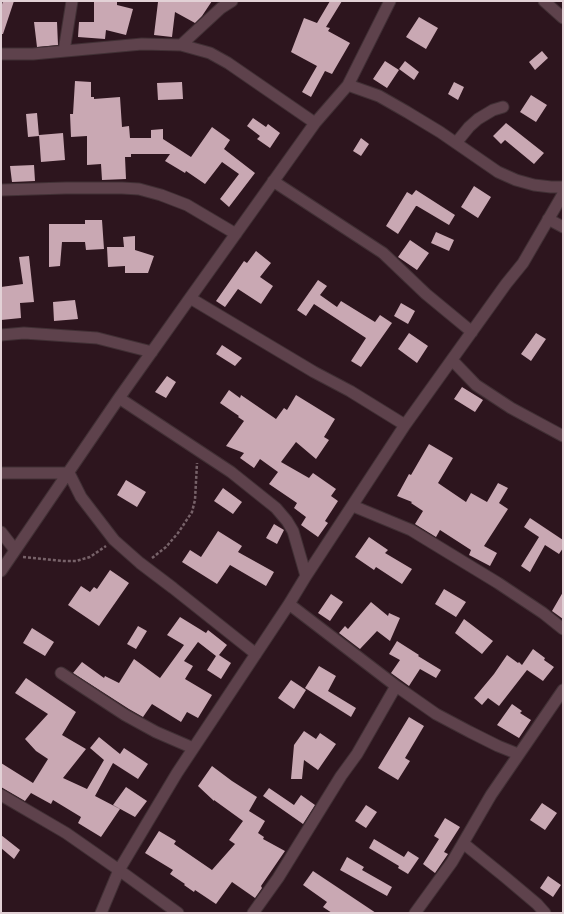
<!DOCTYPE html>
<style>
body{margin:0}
#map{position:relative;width:564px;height:914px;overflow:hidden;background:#2d151e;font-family:"Fira Sans Condensed",sans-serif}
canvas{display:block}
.frame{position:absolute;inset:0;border:2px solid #e2d1d6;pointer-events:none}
</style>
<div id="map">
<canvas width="564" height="914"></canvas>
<div class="frame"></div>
</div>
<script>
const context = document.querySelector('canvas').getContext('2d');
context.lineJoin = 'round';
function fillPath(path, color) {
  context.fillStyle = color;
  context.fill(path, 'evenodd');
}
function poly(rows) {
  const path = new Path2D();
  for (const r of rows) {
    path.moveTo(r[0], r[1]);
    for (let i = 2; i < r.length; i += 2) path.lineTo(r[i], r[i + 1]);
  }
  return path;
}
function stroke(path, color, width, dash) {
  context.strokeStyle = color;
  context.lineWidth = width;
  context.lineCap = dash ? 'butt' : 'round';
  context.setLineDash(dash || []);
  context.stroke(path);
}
fillPath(poly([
 [3,1,14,1,3,34,1,34,1,8],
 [94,1,117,1,117,5,133,9,126,35,106,30,105,39,78,37,79,22,94,22],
 [156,1,212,1,202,16,195,23,175,12,172,37,154,35,158,2],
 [330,1,342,1,326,27,330,28,328,31,350,43,332,74,325,71,311,97,302,92,317,66,291,52,304,18,317,23],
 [419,17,438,28,426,49,406,37],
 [34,22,57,22,58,45,37,47],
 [542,51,548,58,535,70,529,62],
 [385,61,399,70,387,88,373,79],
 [405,61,419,72,414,80,399,69],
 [75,81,91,82,91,97,94,97,94,99,120,97,122,127,129,126,130,138,151,138,151,130,163,129,163,139,191,157,212,127,230,140,224,149,255,173,229,207,220,199,239,174,222,162,205,184,186,171,185,173,165,161,170,154,131,154,131,157,125,157,126,179,102,180,101,164,87,165,87,136,71,137,70,114,73,114],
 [182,82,183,99,158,100,157,83],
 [454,82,464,87,458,100,448,94],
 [531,95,547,105,536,122,520,112],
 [37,113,39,136,28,137,26,114],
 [253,118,266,127,268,124,280,133,270,148,257,139,260,136,247,126],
 [506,123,544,153,534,164,505,140,501,144,493,136],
 [63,133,65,160,41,162,39,135],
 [361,138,369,144,361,156,353,151],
 [34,165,35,181,12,182,10,166],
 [474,186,491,197,478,218,461,207],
 [416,190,455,215,449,225,417,206,416,206,398,234,386,226,407,192,412,195],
 [85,220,102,220,104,249,86,250,85,242,62,242,60,266,49,267,49,224,85,224],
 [436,232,454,240,449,251,431,243],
 [135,236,135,250,154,256,148,273,125,273,125,266,108,267,107,247,124,247,123,237],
 [410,240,429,253,417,270,398,257],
 [256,251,271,263,260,277,273,286,261,304,238,289,225,307,216,301,244,261,247,263],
 [29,256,34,302,20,303,21,318,1,320,1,287,23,284,19,257],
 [318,280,327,286,320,295,337,307,341,301,375,322,380,315,392,323,361,367,351,361,366,338,314,304,306,316,297,310],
 [75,300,78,319,54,321,53,302],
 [401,303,415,311,408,324,394,316],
 [409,333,428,346,417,363,398,349],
 [536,333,546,339,531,361,521,354],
 [222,345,242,358,235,366,216,354],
 [167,376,176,382,166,398,155,392],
 [462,387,483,400,475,412,454,399],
 [229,390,240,398,241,395,276,419,284,408,287,410,296,395,335,419,324,437,329,440,316,459,296,442,281,462,309,478,313,473,336,489,331,496,338,501,325,521,328,523,318,537,301,525,306,517,294,508,297,503,269,484,278,472,260,459,254,468,240,458,244,453,226,446,244,421,238,417,239,416,220,403],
 [429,444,453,458,438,483,466,502,471,493,487,502,498,483,508,488,499,503,508,509,484,546,497,553,490,566,469,555,471,550,440,530,436,537,415,524,423,511,411,503,412,502,397,496,409,474,411,475],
 [126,480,146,492,137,507,117,495],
 [223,488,242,502,233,514,214,501],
 [530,518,563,540,563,548,559,554,545,545,530,572,521,566,539,537,524,527],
 [274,524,284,530,277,544,266,538],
 [218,531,242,546,238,552,274,572,266,586,230,565,217,584,182,562,190,550,201,557],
 [369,537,388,550,385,553,412,569,402,584,376,567,374,570,355,557],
 [110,570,129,583,99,626,68,605,81,586,90,592,94,587,97,589],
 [444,589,466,602,456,617,435,604],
 [563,592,563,619,552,611],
 [331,594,343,602,330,621,318,613],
 [371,602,388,616,389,613,400,618,390,641,377,631,360,649,339,633,345,626,348,629],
 [180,617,206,633,208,630,227,645,219,655,231,663,221,679,207,670,216,656,198,642,184,661,193,666,185,679,212,695,198,718,187,712,181,722,152,704,143,717,129,709,73,673,82,662,104,678,105,676,119,683,134,659,160,678,184,645,167,635],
 [464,619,493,641,482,654,455,633],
 [138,626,147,631,136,649,127,644],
 [32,628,54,642,45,656,23,643],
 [397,641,419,655,418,656,441,670,436,678,420,669,409,686,391,673,400,660,389,654],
 [533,649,545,658,544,660,554,667,543,681,527,670,499,706,488,698,482,705,474,698,494,674,507,655,518,663,519,662,522,665],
 [319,666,336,676,328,691,356,708,351,717,305,688],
 [26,678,76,712,62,735,86,749,63,778,87,789,104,760,90,748,99,737,120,754,124,748,148,764,138,779,113,763,95,796,120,809,101,837,78,823,81,817,53,800,51,804,31,793,25,801,1,787,1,763,33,783,48,759,36,751,25,739,48,714,15,693],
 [291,680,306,690,294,709,278,698],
 [512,704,522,711,520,713,531,720,519,738,497,725],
 [409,717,424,726,405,758,410,761,398,780,378,768],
 [304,731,316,739,320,733,336,744,318,770,304,760,302,779,291,779,294,745],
 [212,766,232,781,257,797,249,811,265,821,258,833,264,837,263,839,285,851,261,886,262,888,255,898,232,882,216,904,195,890,194,892,184,885,185,884,170,874,173,870,145,853,159,831,176,841,174,844,212,870,235,844,229,840,243,821,214,800,214,801,198,786],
 [126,787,147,801,135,817,113,805],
 [269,788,294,805,301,795,315,805,303,824,263,796],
 [542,803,557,813,545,830,530,820],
 [366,805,377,812,366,828,355,821],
 [445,818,460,827,444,852,448,854,435,873,423,864,439,839,434,836],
 [1,835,20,850,14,859,1,848],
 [374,839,404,857,408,851,419,858,408,874,398,868,399,866,369,848],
 [347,857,364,867,362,870,392,887,387,896,340,870],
 [313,871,376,913,332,913,323,907,327,902,303,885],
 [548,876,561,885,553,897,540,888]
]), '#c9a8b3');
const street = poly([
 [544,1,563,18],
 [181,45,221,8,232,1],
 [64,51,72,1],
 [1,54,33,54,142,44,181,45,210,53,228,63,315,123],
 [348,85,379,96,407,112,440,132,498,172,516,180,534,185,551,187,563,187],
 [456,143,469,127,478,119,493,110,503,107],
 [273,181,383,253,426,294,472,332],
 [1,190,66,188,122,188,139,189,161,195,187,205,236,234],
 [548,219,563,227],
 [190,298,314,372,350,391,405,425],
 [1,335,24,333,97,338,152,352],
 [452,360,476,385,511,408,563,436],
 [119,398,231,472,276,508,287,521,293,531,306,576],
 [1,473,69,473,81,497,114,540,140,563,173,588,256,654],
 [353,506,411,530,498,583,543,613,563,629],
 [1,532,15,550],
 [1,571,119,398,190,298,315,123,348,85,390,1],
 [289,604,396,686,436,714,470,732,498,746,518,754],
 [61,673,125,715,156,732,193,748],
 [1,795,66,833,119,870,178,913],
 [463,843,505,877,537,904,545,913],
 [101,913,119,870,177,773,289,604,306,576,405,425,506,284,523,263,563,194],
 [253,913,278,878,341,776,357,754,396,686],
 [415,913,452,862,491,795,563,690]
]);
stroke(street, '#413035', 13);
stroke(poly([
 [23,557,64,561,76,561,90,557,106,546],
 [152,558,166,547,178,533,192,512,195,500,197,463]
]), '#776269', 2.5, [3, 2]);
stroke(street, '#5e424c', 11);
</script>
